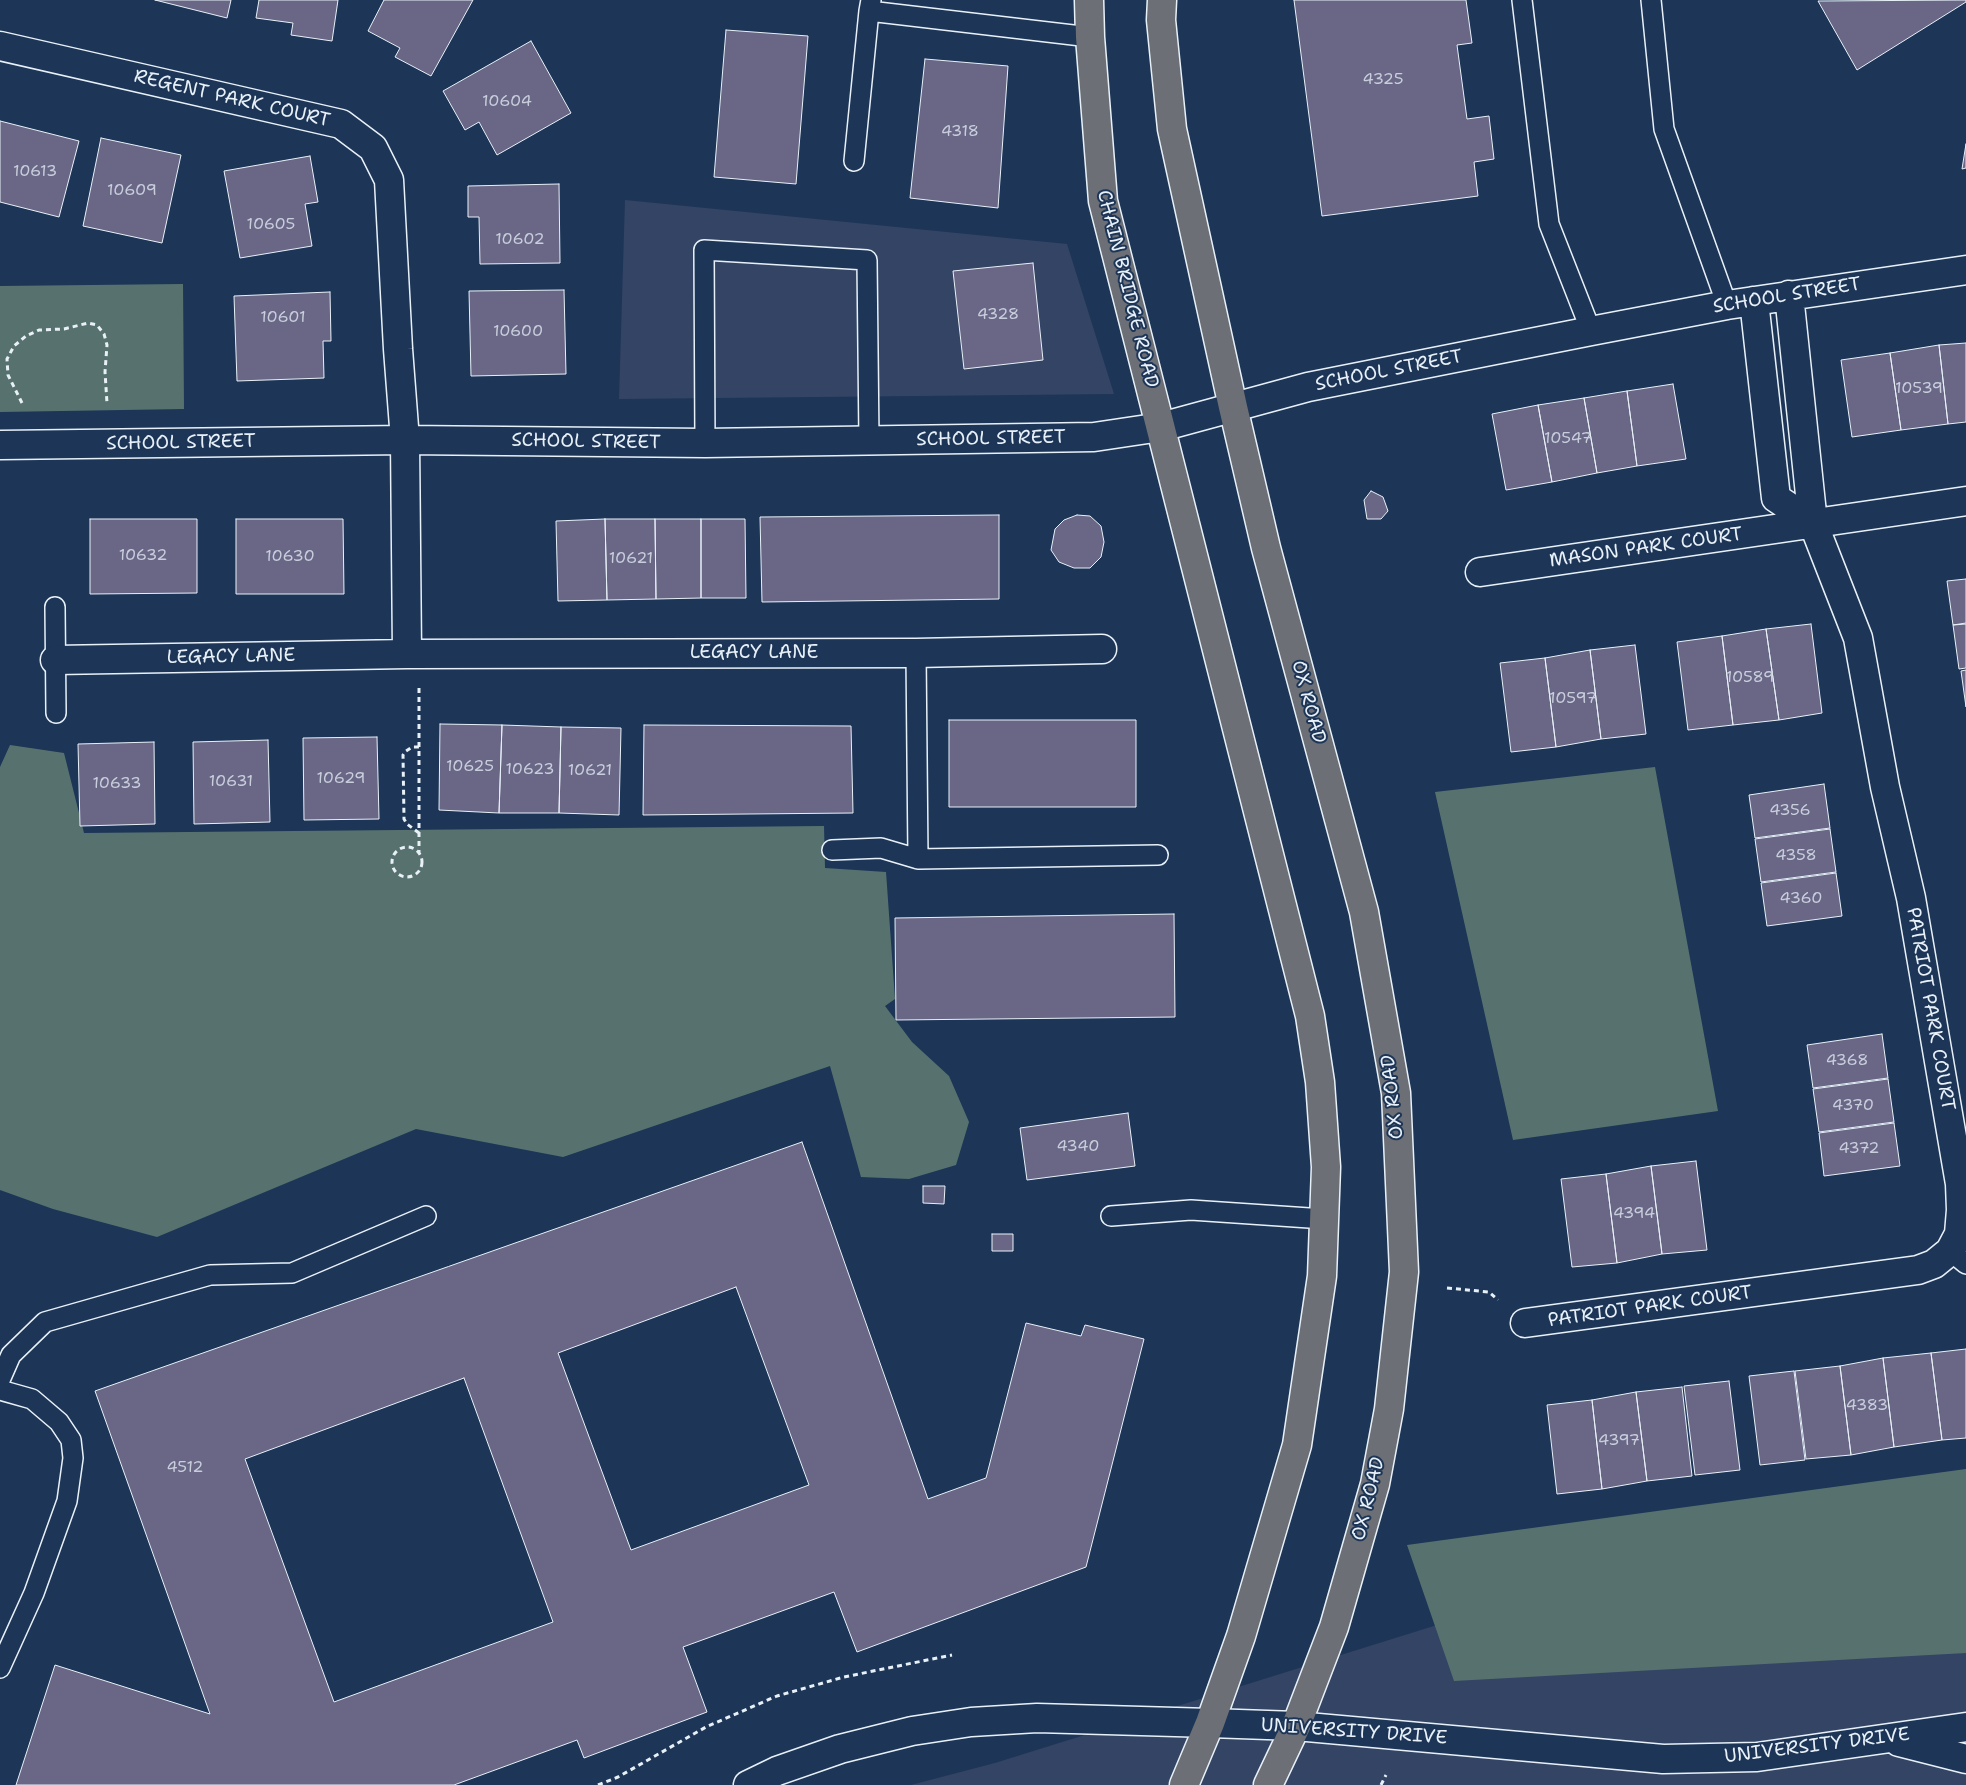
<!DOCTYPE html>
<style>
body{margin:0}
canvas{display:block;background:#1d3557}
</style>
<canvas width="1966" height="1785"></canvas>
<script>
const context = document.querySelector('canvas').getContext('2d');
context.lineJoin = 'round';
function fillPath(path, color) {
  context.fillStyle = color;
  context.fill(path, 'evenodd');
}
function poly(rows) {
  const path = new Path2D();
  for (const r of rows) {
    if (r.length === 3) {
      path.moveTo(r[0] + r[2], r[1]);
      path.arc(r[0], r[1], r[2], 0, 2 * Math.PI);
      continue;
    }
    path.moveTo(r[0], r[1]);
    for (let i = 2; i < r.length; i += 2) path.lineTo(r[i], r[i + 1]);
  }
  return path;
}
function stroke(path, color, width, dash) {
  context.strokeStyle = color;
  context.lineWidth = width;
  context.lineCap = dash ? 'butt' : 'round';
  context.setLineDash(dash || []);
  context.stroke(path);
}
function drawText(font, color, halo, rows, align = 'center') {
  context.font = font + ' "Shantell Sans",sans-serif';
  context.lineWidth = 4;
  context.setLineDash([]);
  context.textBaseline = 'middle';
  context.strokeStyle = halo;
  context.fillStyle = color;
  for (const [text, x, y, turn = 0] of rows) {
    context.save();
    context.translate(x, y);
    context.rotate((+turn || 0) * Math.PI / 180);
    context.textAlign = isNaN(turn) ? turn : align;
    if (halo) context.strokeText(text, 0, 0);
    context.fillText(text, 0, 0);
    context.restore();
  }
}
fillPath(poly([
 [625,200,1067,244,1114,394,619,399],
 [1966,1522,1966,1785,911,1785,995,1763,1501,1605]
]), '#344465');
fillPath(poly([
 [183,284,184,409,0,412,0,286],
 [10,745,64,753,84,833,824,826,825,868,886,872,895,999,885,1006,912,1042,949,1076,969,1122,956,1165,909,1179,861,1177,830,1066,563,1157,416,1129,157,1237,53,1209,0,1190,0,767],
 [1655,767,1718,1111,1513,1140,1435,792],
 [1966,1469,1966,1653,1454,1681,1407,1545]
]), '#57726e');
const building = poly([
 [155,0,231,0,227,18,155,0],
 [259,0,338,0,332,41,291,35,293,23,256,18,259,0],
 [384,0,473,0,431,76,395,57,400,48,368,31,384,0],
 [1294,0,1466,0,1472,43,1457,45,1467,119,1489,116,1494,159,1474,162,1478,196,1322,216,1294,0],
 [1966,0,1966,2,1857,70,1818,1,1966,0],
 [726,30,808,36,796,184,714,177,726,30],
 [531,41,571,113,497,155,479,122,465,130,443,91,531,41],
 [925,59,1008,66,998,208,910,198,925,59],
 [0,121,79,141,59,217,0,202,0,121],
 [101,138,181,155,162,243,83,226,101,138],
 [1966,144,1966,168,1962,169,1966,144],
 [310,156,318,202,305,204,312,246,240,258,224,171,310,156],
 [559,184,560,263,480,264,479,217,468,217,468,186,559,184],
 [1033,263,1043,360,964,369,953,271,1033,263],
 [564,290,566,374,471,376,469,291,564,290],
 [330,292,331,341,323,341,324,378,237,381,234,296,330,292],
 [1966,343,1966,422,1948,424,1939,345,1966,343],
 [1939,345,1948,424,1901,430,1890,353,1939,345],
 [1890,353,1901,430,1852,437,1841,360,1890,353],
 [1673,384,1686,459,1637,466,1627,391,1673,384],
 [1627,391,1637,466,1597,473,1584,398,1627,391],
 [1584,398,1597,473,1552,482,1538,405,1584,398],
 [1538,405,1552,482,1506,490,1492,414,1538,405],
 [1371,491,1383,497,1388,511,1381,519,1367,519,1364,500,1371,491],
 [999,515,999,599,762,602,760,517,999,515],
 [1077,515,1090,516,1101,526,1104,542,1101,557,1090,568,1074,568,1059,562,1051,550,1055,529,1064,520,1077,515],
 [90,519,197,519,197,593,90,594,90,519],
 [236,519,343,519,344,594,236,594,236,519],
 [605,519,655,519,656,599,607,600,605,519],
 [605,519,607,600,558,601,556,521,605,519],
 [655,519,701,519,701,598,656,599,655,519],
 [701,519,745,519,746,598,701,598,701,519],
 [1966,579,1966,623,1953,625,1947,581,1966,579],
 [1811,624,1822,713,1779,720,1766,629,1811,624],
 [1966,624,1966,668,1959,669,1953,625,1966,624],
 [1766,629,1779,720,1733,725,1722,636,1766,629],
 [1722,636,1733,725,1688,730,1677,642,1722,636],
 [1635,645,1646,734,1601,739,1590,650,1635,645],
 [1590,650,1601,739,1556,747,1545,658,1590,650],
 [1545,658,1556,747,1511,752,1500,663,1545,658],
 [1966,670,1966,707,1961,671,1966,670],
 [949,720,1136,720,1136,807,949,807,949,720],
 [440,724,502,725,499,813,439,810,440,724],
 [502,725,561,727,559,813,499,813,502,725],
 [644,725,851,726,853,813,643,815,644,725],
 [561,727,621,728,619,815,559,813,561,727],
 [377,737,379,819,304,820,303,738,377,737],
 [268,740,270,822,194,824,193,742,268,740],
 [154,742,155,824,80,826,78,744,154,742],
 [1824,784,1830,828,1755,838,1749,795,1824,784],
 [1830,829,1836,872,1761,882,1755,839,1830,829],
 [1836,873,1842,916,1767,926,1761,883,1836,873],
 [1174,914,1175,1017,896,1020,895,918,1174,914],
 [1882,1034,1888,1078,1813,1088,1807,1045,1882,1034],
 [1888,1079,1894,1122,1819,1132,1813,1089,1888,1079],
 [1128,1113,1135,1166,1027,1180,1020,1128,1128,1113],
 [1894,1123,1900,1166,1824,1176,1819,1133,1894,1123],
 [802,1142,928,1499,986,1478,1026,1323,1081,1336,1085,1325,1144,1339,1086,1567,857,1652,834,1592,683,1647,707,1712,584,1758,577,1740,454,1785,16,1785,55,1665,210,1714,95,1391,802,1142],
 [736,1287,809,1485,631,1550,558,1353,736,1287],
 [464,1378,553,1622,334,1702,245,1459,464,1378],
 [1696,1161,1707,1250,1662,1254,1651,1166,1696,1161],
 [1651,1166,1662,1254,1617,1263,1606,1174,1651,1166],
 [1606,1174,1617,1263,1572,1267,1561,1179,1606,1174],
 [923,1186,945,1186,944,1204,923,1203,923,1186],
 [992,1234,1013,1234,1013,1251,992,1251,992,1234],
 [1966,1349,1966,1438,1942,1440,1931,1353,1966,1349],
 [1931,1353,1942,1440,1894,1447,1883,1358,1931,1353],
 [1883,1358,1894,1447,1851,1455,1840,1366,1883,1358],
 [1840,1366,1851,1455,1806,1459,1795,1371,1840,1366],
 [1794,1371,1805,1460,1760,1465,1749,1376,1794,1371],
 [1729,1381,1740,1470,1695,1475,1684,1386,1729,1381],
 [1682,1387,1692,1476,1647,1481,1636,1392,1682,1387],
 [1636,1392,1647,1481,1602,1489,1592,1400,1636,1392],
 [1592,1400,1602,1489,1557,1494,1547,1405,1592,1400]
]);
fillPath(building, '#696686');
stroke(building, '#e8f1f8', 1);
const service = poly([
 [871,0,869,11,1090,37],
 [1522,0,1549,224,1591,331],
 [1651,0,1664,129,1727,305],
 [854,161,869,11],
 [705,443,704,250,867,260,869,441],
 [55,607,56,713],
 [916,653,918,859,1158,855],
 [832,850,881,848,918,859],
 [1111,1216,1191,1210,1324,1219],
 [1950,1251,1966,1264],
 [0,1380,11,1355,45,1322,210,1275,292,1273,426,1216],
 [0,1390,32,1399,59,1422,71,1440,73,1458,67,1501,34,1593,0,1668]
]);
const minor = poly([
 [0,46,341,124,373,148,389,180,398,349,405,440,407,654,916,653,1102,649],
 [1754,301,1776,498,1813,523],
 [0,445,405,440,705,443,1094,437,1161,427,1308,387,1591,331,1727,305,1966,270],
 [1480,572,1966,501],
 [55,660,407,654],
 [1525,1323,1918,1270,1934,1264,1950,1251,1959,1234,1961,1210,1960,1184,1911,898,1885,787,1858,638,1813,523,1789,295],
 [748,1785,777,1771,840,1749,912,1731,971,1722,1037,1718,1210,1723]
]);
const tertiary = poly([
 [1210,1723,1296,1726,1663,1759,1757,1757,1966,1727],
 [1899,1742,1966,1759]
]);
const primary = poly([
 [1089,0,1090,37,1103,201,1310,1016,1320,1082,1326,1167,1322,1276,1297,1445,1241,1636,1210,1723,1184,1785],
 [1162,0,1161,20,1172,129,1233,407,1266,548,1364,912,1396,1093,1404,1272,1389,1409,1375,1484,1334,1627,1296,1726,1268,1785]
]);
stroke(service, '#e8f1f8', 22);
stroke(minor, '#e8f1f8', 31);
stroke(tertiary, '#e8f1f8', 31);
stroke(primary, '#e8f1f8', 31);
stroke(poly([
 [22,403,8,375,7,359,14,346,26,336,39,330,64,329,88,323,97,325,104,334,107,345,105,372,107,403],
 [419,688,419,854],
 [419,833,407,824,404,819,403,755,406,751,412,747,419,747],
 [407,862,15],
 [1447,1288,1489,1292,1498,1300],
 [598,1785,618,1777,706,1727,777,1696,844,1677,952,1655],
 [1381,1785,1386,1775]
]), '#e8f1f8', 3, [5, 4]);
stroke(service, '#1d3557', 19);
stroke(minor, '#1d3557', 28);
stroke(tertiary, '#1d3557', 28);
stroke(primary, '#6c6f75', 28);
drawText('16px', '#c8cedc', null, [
 ["4325",1383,80],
 ["10604",507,102],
 ["4318",960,132],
 ["10613",35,172],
 ["10609",132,191],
 ["10605",271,225],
 ["10602",520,240],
 ["4328",998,315],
 ["10601",283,318],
 ["10600",518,332],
 ["10539",1919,389],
 ["10547",1568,439],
 ["10632",143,556],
 ["10630",290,557],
 ["10621",631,559],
 ["10589",1750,678],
 ["10597",1573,699],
 ["10625",470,767],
 ["10623",530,770],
 ["10621",590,771],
 ["10629",341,779],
 ["10631",231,782],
 ["10633",117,784],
 ["4356",1790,811],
 ["4358",1796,856],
 ["4360",1801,899],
 ["4368",1847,1061],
 ["4370",1853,1106],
 ["4340",1078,1147],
 ["4372",1859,1149],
 ["4394",1634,1214],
 ["4383",1867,1406],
 ["4397",1619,1441],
 ["4512",185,1468]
]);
drawText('19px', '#e8f1f8', '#1d3557', [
 ["REGENT PARK COURT",232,99,13],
 ["CHAIN BRIDGE ROAD",1127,289,76],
 ["SCHOOL STREET",1787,296,-9],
 ["SCHOOL STREET",1389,371,-11],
 ["SCHOOL STREET",991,439,-1],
 ["SCHOOL STREET",586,442,1],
 ["SCHOOL STREET",181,443,-1],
 ["MASON PARK COURT",1646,548,-8],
 ["LEGACY LANE",754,653],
 ["LEGACY LANE",231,657,-1],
 ["OX ROAD",1308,702,75],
 ["PATRIOT PARK COURT",1930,1009,80],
 ["OX ROAD",1393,1097,-96],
 ["PATRIOT PARK COURT",1650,1307,-8],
 ["OX ROAD",1369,1499,-76],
 ["UNIVERSITY DRIVE",1354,1732,4],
 ["UNIVERSITY DRIVE",1817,1746,-7]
]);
</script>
